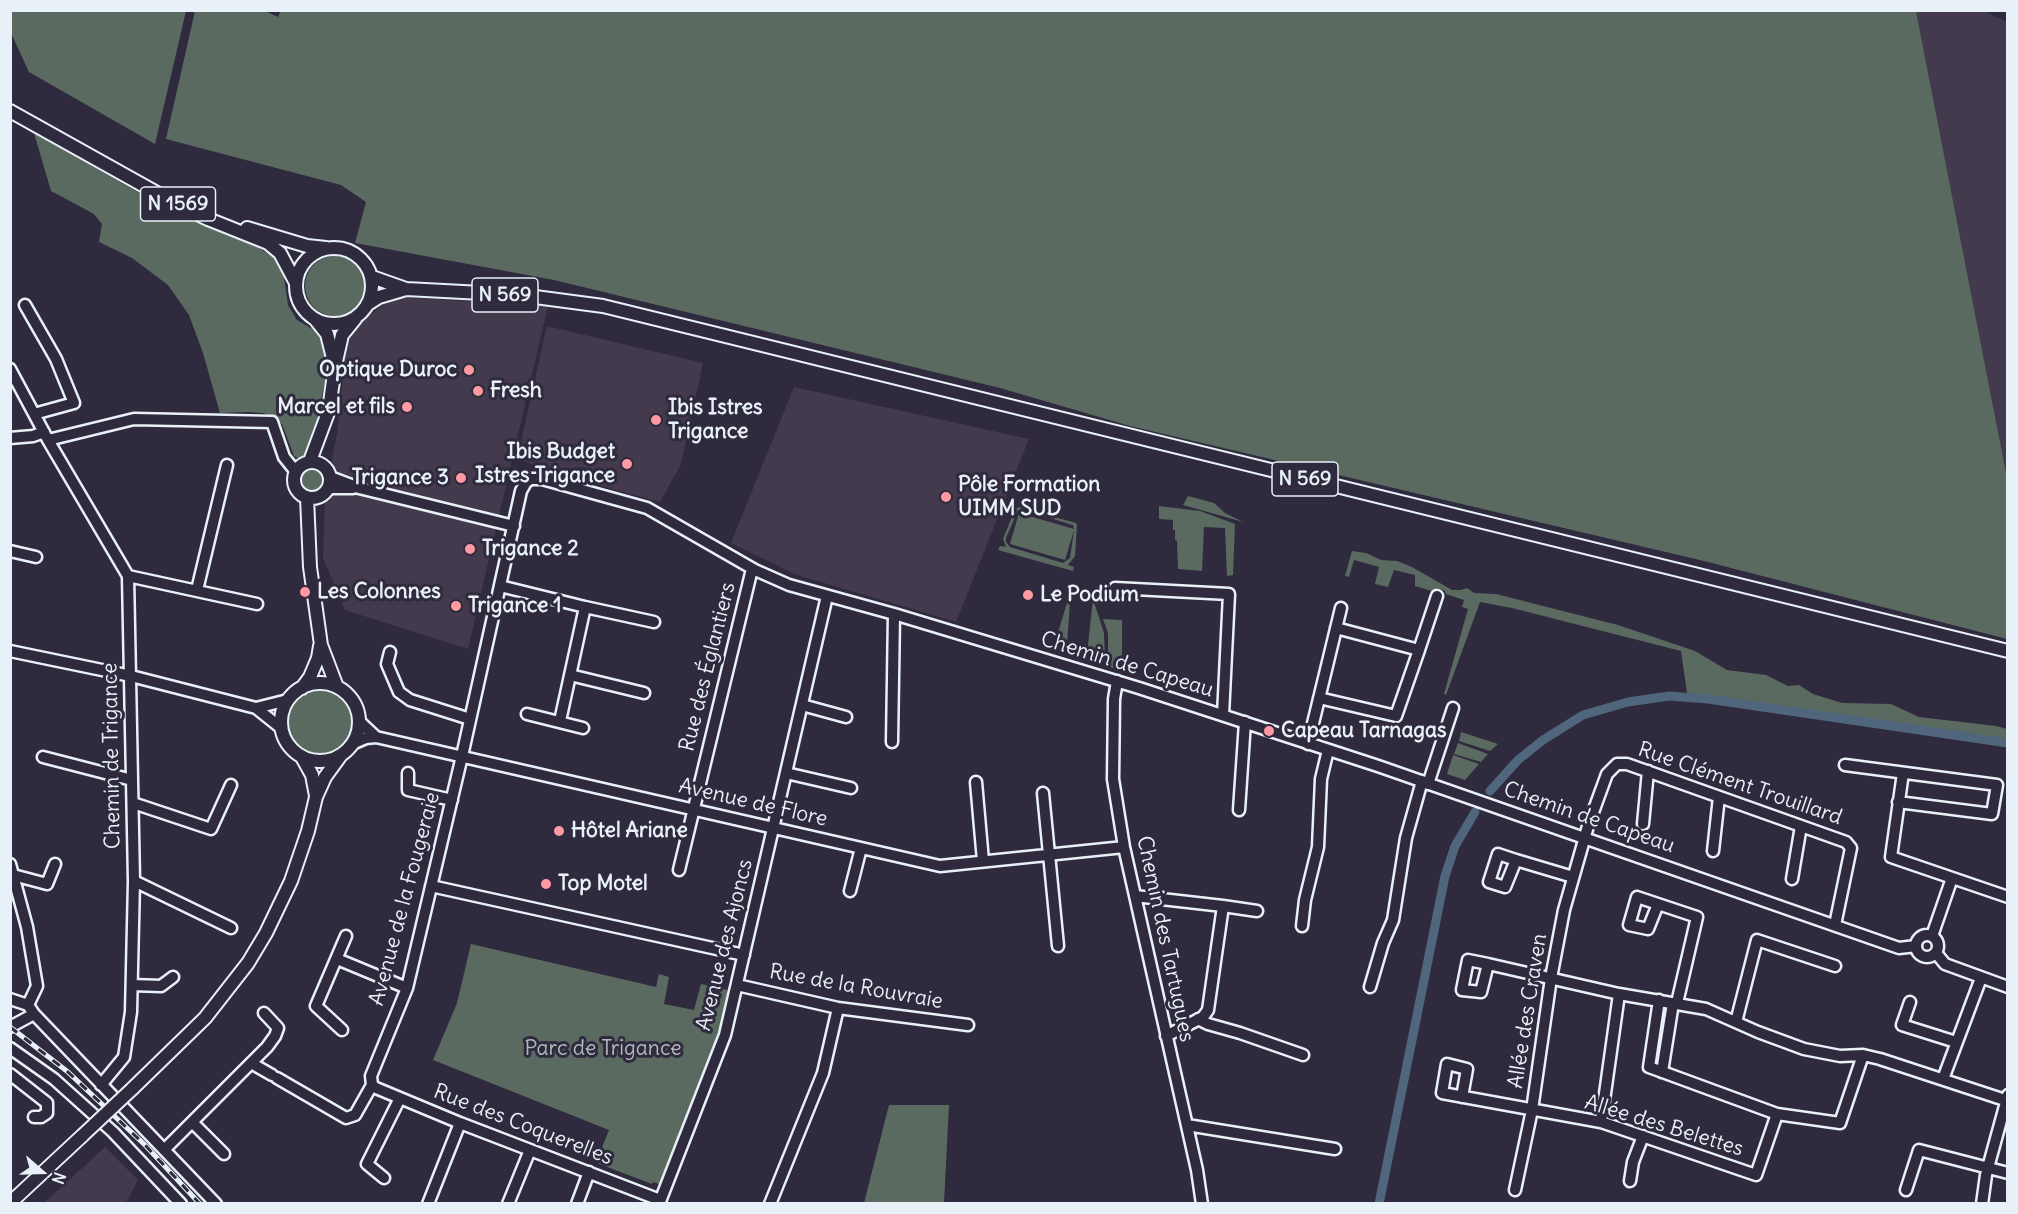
<!DOCTYPE html>
<meta charset="utf-8">
<style>
body{margin:0}
#map{position:relative;width:2018px;height:1214px;overflow:hidden;background:#2f2a3d;font-family:Delius,sans-serif}
canvas{display:block}
.frame{position:absolute;inset:0;border:12px solid #e8f1f8;pointer-events:none}
.north{position:absolute;left:12px;top:1142px;width:60px;height:60px;-webkit-text-stroke:4px #2f2a3d;paint-order:stroke;rotate:110deg;font-size:16px;font-weight:700;line-height:24px;text-align:center;color:#e8f1f8}
.north::after{content:'';display:block;margin:auto;width:21px;height:27px;background:#e8f1f8;clip-path:polygon(50% 0,100% 100%,50% 72%,0 100%)}
</style>
<div id="map">
<canvas width="2018" height="1214"></canvas>
<div class="frame"></div>
<div class="north">N</div>
</div>
<script>
const context = document.querySelector('canvas').getContext('2d');
context.lineJoin = 'round';
function fillPath(path, color) {
  context.fillStyle = color;
  context.fill(path, 'evenodd');
}
function poly(rows) {
  const path = new Path2D();
  for (const r of rows) {
    if (r.length === 3) {
      path.moveTo(r[0] + r[2], r[1]);
      path.arc(r[0], r[1], r[2], 0, 2 * Math.PI);
      continue;
    }
    path.moveTo(r[0], r[1]);
    for (let i = 2; i < r.length; i += 2) path.lineTo(r[i], r[i + 1]);
  }
  return path;
}
function stroke(path, color, width, dash) {
  context.strokeStyle = color;
  context.lineWidth = width;
  context.lineCap = dash ? 'butt' : 'round';
  context.setLineDash(dash || []);
  context.stroke(path);
}
function drawText(font, color, halo, rows, align = 'center') {
  context.font = font + ' Delius,sans-serif';
  context.lineWidth = 6;
  context.setLineDash([]);
  context.textBaseline = 'middle';
  context.strokeStyle = halo;
  context.fillStyle = color;
  for (const [text, x, y, turn = 0] of rows) {
    context.save();
    context.translate(x, y);
    context.rotate((+turn || 0) * Math.PI / 180);
    context.textAlign = isNaN(turn) ? turn : align;
    if (halo) context.strokeText(text, 0, 0);
    context.fillText(text, 0, 0);
    context.restore();
  }
}
fillPath(poly([
 [1916,11,1984,11,2007,22,2007,478],
 [401,297,548,306,468,649,345,610,323,558,325,498,337,434,345,357,352,332,380,307],
 [547,326,703,363,681,464,660,502,575,479,517,459],
 [794,387,1029,439,956,622,797,575,731,543],
 [105,1147,138,1180,126,1203,44,1203]
]), '#443a4d');
fillPath(poly([
 [11,10,186,11,155,144,29,72,11,33],
 [281,10,1916,11,2007,478,2007,639,1704,561,1130,426,1000,388,554,280,355,243,366,202,341,185,166,139,195,11,265,11,278,17],
 [34,133,155,202,197,222,244,239,272,256,283,270,288,305,297,320,314,330,322,341,326,358,325,381,315,431,307,457,299,459,294,456,282,424,274,417,263,413,249,412,220,413,203,353,189,315,168,285,132,258,99,242,102,224,94,214,51,191],
 [335,286,30],
 [312,480,10],
 [1188,496,1214,503,1225,513,1243,522,1183,505],
 [1159,506,1200,511,1235,524,1233,575,1227,576,1225,528,1204,527,1202,571,1178,569,1177,541,1175,540,1175,530,1173,530,1173,520,1159,519],
 [1019,507,1076,523,1077,526,1075,556,1068,565,1074,567,1073,571,998,550,1000,546,1006,547,1003,539,1015,509],
 [1018,510,1025,510,1069,524,1073,525,1074,529,1019,513,1010,544,1065,560,1074,530,1070,558,1063,563,1010,547,1006,542,1006,538],
 [1352,551,1366,553,1381,560,1397,561,1412,567,1452,590,1461,590,1467,588,1474,593,1496,594,1618,625,1695,651,1727,670,1766,675,1788,686,1799,685,1813,694,1842,703,1891,704,1919,717,1996,726,2007,729,2007,739,1687,693,1681,651,1512,608,1480,602,1446,695,1444,694,1468,609,1462,607,1464,600,1446,594,1445,591,1438,588,1432,591,1415,586,1415,575,1394,570,1388,587,1375,584,1379,567,1354,560,1349,577,1345,576],
 [1071,589,1067,644,1074,643,1073,649,1055,643],
 [1093,599,1104,633,1105,660,1087,654],
 [1103,619,1122,620,1122,662,1126,663,1126,673,1108,666,1108,633],
 [320,724,33],
 [1461,732,1498,744,1490,751,1459,741],
 [1458,743,1488,754,1481,762,1454,754],
 [1453,755,1479,764,1465,780,1447,774],
 [471,944,656,987,659,974,669,977,664,1004,694,1010,701,984,728,990,720,1030,659,1184,653,1182,652,1184,599,1164,597,1160,609,1130,433,1060,457,1003],
 [889,1105,949,1105,944,1203,864,1203]
]), '#5b6a60');
stroke(poly([
 [1490,791,1518,760,1543,740,1583,715,1628,702,1669,696,1708,699,2008,743],
 [1379,1204,1445,876,1455,846,1475,812]
]), '#50667c', 9);
const minor = poly([
 [25,305,56,359,74,403,34,414],
 [10,369,48,440,128,576,134,881,131,1012,124,1057,101,1085],
 [10,438,33,436,44,432],
 [48,440,134,419,272,422,284,457,296,472],
 [330,477,359,488,514,526],
 [328,488,353,488],
 [10,551,36,557],
 [128,576,257,604],
 [500,586,585,607,560,721],
 [1115,588,1229,594,1223,715],
 [197,590,227,465],
 [585,607,654,622],
 [1419,650,1437,596],
 [10,651,131,676,256,708],
 [390,652,387,664,399,692,410,700,470,719],
 [570,675,644,693],
 [1117,681,1114,699,1113,779,1124,847,1197,1170,1202,1204],
 [1319,698,1396,716,1419,650,1336,628],
 [802,705,846,717],
 [527,714,583,728],
 [359,718,360,722,376,737],
 [281,728,256,708,288,700],
 [892,742,894,614],
 [352,744,366,738,376,737,940,866,1124,847],
 [1308,744,1341,608],
 [43,757,132,780],
 [1845,765,1997,785,1992,814,1898,802],
 [408,773,408,790,452,800],
 [786,773,851,788],
 [1903,773,1891,857,2008,897],
 [976,782,983,861],
 [1428,784,1453,708],
 [1043,793,1058,946],
 [133,803,211,829,231,785],
 [1239,810,1245,722],
 [1643,824,1648,771],
 [1713,851,1719,797],
 [1516,860,1505,887,1489,882,1498,854,1516,860,1573,877],
 [10,864,27,927,37,986,28,1005,34,1014,216,1204],
 [679,870,752,569],
 [13,875,47,884,55,864],
 [1792,879,1801,826],
 [134,881,231,928],
 [431,886,744,955],
 [850,891,861,848],
 [1135,896,1223,906,1208,1010,1203,1017,1166,1036],
 [1658,904,1648,929,1629,925,1637,897,1697,917,1677,1003],
 [1223,906,1257,911],
 [1302,926,1305,900,1318,847,1321,779,1328,750],
 [1927,946,11],
 [1932,936,1952,878],
 [1936,953,1945,964,2008,987],
 [337,959,407,988],
 [1488,964,1481,992,1462,990,1468,960,1488,964,1619,994,1706,1009,1758,1032,1804,1049,1840,1056,1863,1055,1880,1059,2008,1101],
 [132,985,161,986,173,977],
 [737,985,838,1008,968,1025],
 [1370,987,1383,943,1393,920,1406,838,1422,781],
 [10,999,28,1005],
 [1659,1000,1649,1067,1777,1114,1840,1123,1863,1055],
 [1910,1002,1902,1025,1956,1042],
 [1198,1019,1208,1024,1240,1033,1303,1055],
 [1736,1022,1757,940,1835,966],
 [10,1027,34,1014],
 [342,1030,316,1006,346,936],
 [10,1048,54,1079,113,1132,181,1204],
 [251,1063,272,1075],
 [1662,1072,1673,1003],
 [10,1074,47,1103,47,1113,41,1117,34,1117],
 [277,1078,346,1118,355,1115,372,1085],
 [1943,1079,1981,978],
 [372,1085,371,1076,407,988,462,756,521,491,526,482,531,479,542,479,647,508,755,570,789,585,894,614,1139,688,1378,766,1899,948,1916,946],
 [372,1085,376,1088,460,1123,660,1200],
 [1462,1097,1467,1069,1447,1064,1442,1093,1601,1122,1756,1175,1777,1114],
 [192,1122,224,1154],
 [1601,1122,1619,994],
 [1187,1125,1335,1149],
 [165,1149,267,1047,275,1036,278,1028,264,1013],
 [384,1178,367,1164,400,1098],
 [1630,1181,1633,1162,1643,1136],
 [1515,1190,1532,1110,1551,978,1564,910,1588,826,1607,774,1617,764,1627,764,1846,842,1851,848,1835,925],
 [1906,1190,1919,1150,2008,1173],
 [428,1204,460,1123],
 [508,1204,530,1150],
 [577,1204,589,1172],
 [659,1204,725,1035,827,596],
 [770,1204,823,1073,838,1008],
 [1982,1204,1986,1175,2008,1095]
]);
const major = poly([
 [10,111,173,202,208,219,268,243,280,253,296,283],
 [247,228,307,246,326,248],
 [334,286,38],
 [372,277,406,289,520,295,603,306,2008,651],
 [368,304,379,297,406,289],
 [315,319,327,334,334,362],
 [310,461,329,410,335,366,342,335,355,319],
 [312,480,18],
 [307,497,310,567,321,645,337,687],
 [320,722,39],
 [302,688,310,677,318,658,320,646],
 [302,757,312,775,316,796],
 [132,1089,205,1018,248,963,266,933,291,881,308,831,316,797,325,777,341,755],
 [10,1203,83,1135]
]);
stroke(minor, '#e8f1f8', 15);
stroke(major, '#e8f1f8', 16);
stroke(minor, '#2f2a3d', 10);
stroke(major, '#2f2a3d', 12);
const rail = poly([
 [10,1027,68,1072,146,1146,200,1204]
]);
stroke(rail, '#e8f1f8', 5);
stroke(rail, '#2f2a3d', 3, [9]);
const majorBridge = poly([
 [83,1135,132,1089]
]);
stroke(majorBridge, '#e8f1f8', 16, []);
stroke(majorBridge, '#2f2a3d', 12);
for (const [x, y, r, color] of [
 [469,370,6,"#ff9aa2"],
 [478,391,6,"#ff9aa2"],
 [407,407,6,"#ff9aa2"],
 [656,420,6,"#ff9aa2"],
 [627,464,6,"#ff9aa2"],
 [461,478,6,"#ff9aa2"],
 [946,497,6,"#ff9aa2"],
 [470,549,6,"#ff9aa2"],
 [305,592,6,"#ff9aa2"],
 [1028,595,6,"#ff9aa2"],
 [456,606,6,"#ff9aa2"],
 [1269,731,6,"#ff9aa2"],
 [559,831,6,"#ff9aa2"],
 [546,884,6,"#ff9aa2"]
]) {
  const dot = new Path2D();
  dot.arc(x, y, r, 0, 2 * Math.PI);
  context.fillStyle = color;
  context.fill(dot);
  stroke(dot, '#2f2a3d', 2);
}
for (const [x, y, w] of [
 [178,204,75],
 [505,295,66],
 [1305,479,66]
]) {
  const box = new Path2D();
  box.roundRect(x - w / 2, y - 17, w, 34, 4.5);
  context.fillStyle = '#2f2a3d';
  context.fill(box);
  stroke(box, '#e8f1f8', 1.5);
}
drawText('bold 20px', '#e8f1f8', null, [
 ["N 1569",178,204],
 ["N 569",505,295],
 ["N 569",1305,479]
]);
drawText('bold 21px', '#e8f1f8', '#2f2a3d', [
 ["Optique Duroc",457,370,"right"],
 ["Fresh",490,391],
 ["Marcel et fils",395,407,"right"],
 ["Ibis Istres",668,408],
 ["Trigance",668,432],
 ["Ibis Budget",615,452,"right"],
 ["Istres Trigance",615,476,"right"],
 ["Trigance 3",449,478,"right"],
 ["Pôle Formation",958,485],
 ["UIMM SUD",958,509],
 ["Trigance 2",482,549],
 ["Les Colonnes",317,592],
 ["Le Podium",1040,595],
 ["Trigance 1",468,606],
 ["Capeau Tarnagas",1281,731],
 ["Hôtel Ariane",571,831],
 ["Top Motel",558,884]
], 'left');
drawText('21px', '#e8f1f8', '#2f2a3d', [
 ["Chemin de Capeau",1127,665,17],
 ["Rue des Églantiers",708,667,-76],
 ["Chemin de Trigance",112,756,-91],
 ["Rue Clément Trouillard",1740,784,19],
 ["Avenue de Flore",753,803,13],
 ["Chemin de Capeau",1589,818,19],
 ["Avenue de la Fougeraie",405,899,-75],
 ["Chemin des Tartugues",1165,939,78],
 ["Avenue des Ajoncs",725,945,-76],
 ["Rue de la Rouvraie",856,987,10],
 ["Allée des Craven",1528,1011,-81],
 ["Rue des Coquerelles",523,1125,21],
 ["Allée des Belettes",1664,1126,17]
]);
drawText('21px', '#b0bbbb', '#2f2a3d', [
 ["Parc de Trigance",603,1049]
]);
</script>
